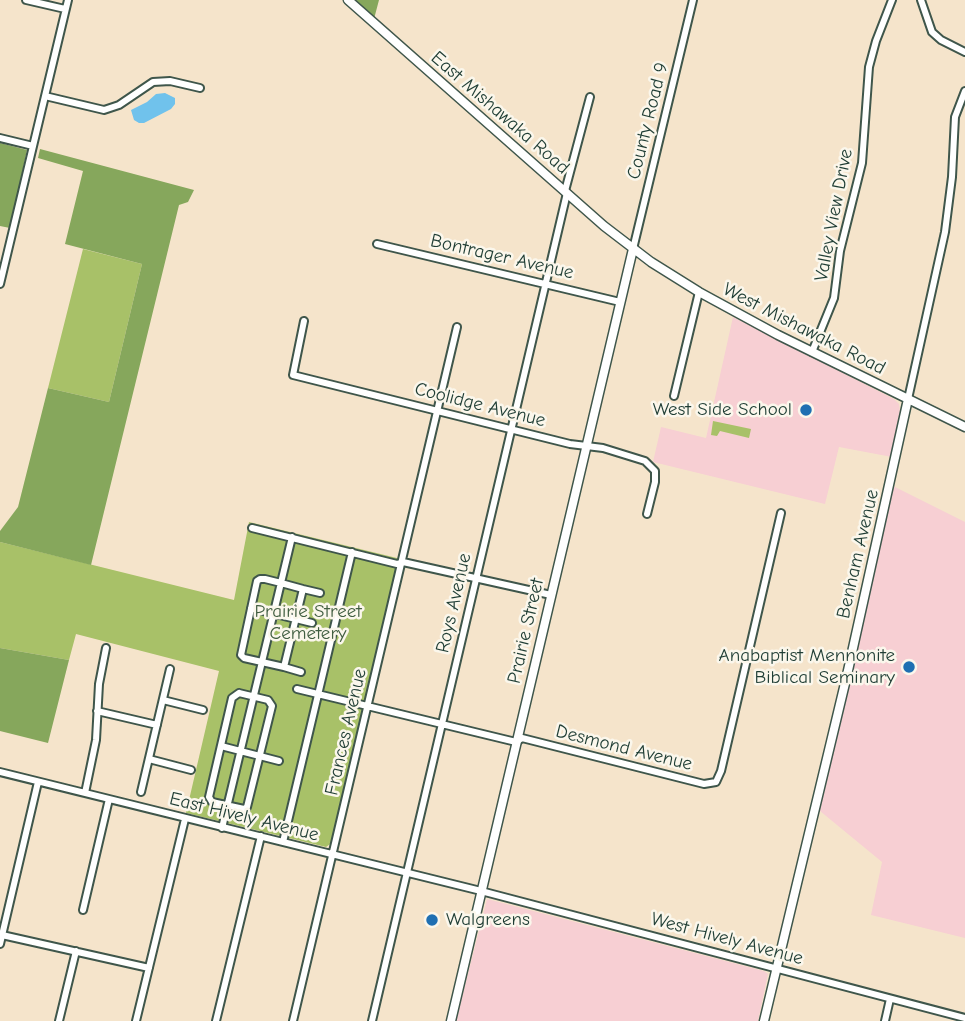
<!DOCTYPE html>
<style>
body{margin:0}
canvas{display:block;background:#f5e4cb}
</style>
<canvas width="965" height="1021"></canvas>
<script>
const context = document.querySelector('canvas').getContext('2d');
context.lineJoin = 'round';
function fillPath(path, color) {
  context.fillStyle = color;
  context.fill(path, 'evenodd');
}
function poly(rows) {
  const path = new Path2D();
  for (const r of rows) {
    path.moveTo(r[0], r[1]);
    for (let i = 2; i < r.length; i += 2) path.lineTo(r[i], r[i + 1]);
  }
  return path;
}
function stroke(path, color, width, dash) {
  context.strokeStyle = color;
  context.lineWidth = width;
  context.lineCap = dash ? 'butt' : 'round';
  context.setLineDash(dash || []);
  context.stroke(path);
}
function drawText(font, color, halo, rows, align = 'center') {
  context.font = font + ' "Comic Neue",sans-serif';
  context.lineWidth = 5;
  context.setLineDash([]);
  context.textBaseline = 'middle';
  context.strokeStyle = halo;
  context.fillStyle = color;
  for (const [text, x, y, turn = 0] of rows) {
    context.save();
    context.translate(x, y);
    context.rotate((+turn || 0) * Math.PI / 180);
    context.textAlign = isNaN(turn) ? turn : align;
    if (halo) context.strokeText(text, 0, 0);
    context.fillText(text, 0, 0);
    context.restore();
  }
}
fillPath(poly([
 [733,317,894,399,899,404,900,412,892,457,839,447,825,504,653,462,661,427,706,438],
 [893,486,965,522,965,938,871,915,882,862,820,811],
 [487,899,764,971,768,974,758,1021,456,1021]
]), '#f7cfd3');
fillPath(poly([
 [83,249,142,264,109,402,48,388],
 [713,421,751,429,749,438,720,431,717,436,711,435],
 [249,522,401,559,333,842,326,847,186,813,219,671,76,634,69,660,0,648,0,542,234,600]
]), '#a8c168');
fillPath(poly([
 [353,0,379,0,374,19],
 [0,143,27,150,10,228,0,226],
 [40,149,194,190,188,202,179,205,91,565,0,542,0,531,18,507,48,388,109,402,142,264,65,244,83,171,38,158],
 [0,648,69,660,48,743,0,731]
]), '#86a75c');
fillPath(poly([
 [165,93,175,98,175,104,171,109,144,123,139,123,134,120,131,110,147,102,156,94]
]), '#70c2ec');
const minor = poly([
 [26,0,65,9],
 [921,0,932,32,941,40,965,52],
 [45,96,104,110,119,105,153,82,170,81,200,88],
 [0,138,33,146],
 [565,191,590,97],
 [377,244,620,302],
 [633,249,693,0],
 [0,284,68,0],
 [304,321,293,375,570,444,603,448,645,461,655,471,655,482,647,514],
 [812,352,834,298,840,251,862,163,869,67,876,41,892,0],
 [674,396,699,292],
 [908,399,945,232,952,177,955,117,965,91],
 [252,528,397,564,403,562,551,595],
 [303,589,284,667,244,658,241,655,257,581,260,579,265,579,281,583,303,589,320,593],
 [251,608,312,623],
 [284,667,301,672],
 [297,689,516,742,522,738,704,784,716,782,721,771,781,513],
 [239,693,268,700,272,706,247,807,244,809,212,802,209,797,232,698,239,693],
 [163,700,203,710],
 [97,711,157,725],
 [221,746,279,761],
 [149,759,191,770],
 [0,772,481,891,965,1018],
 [141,792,170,669],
 [85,793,96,740,99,684,106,648],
 [222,828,292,537],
 [283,842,352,552],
 [83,910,109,799],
 [2,935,149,968],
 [0,944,38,782],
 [59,1021,76,951],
 [136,1021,185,819],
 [216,1021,261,836],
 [293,1021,457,327],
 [372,1021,567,193],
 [885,1021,890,999]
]);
const major = poly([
 [348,0,604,226,651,262,699,292,778,335,965,427],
 [451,1021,633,249],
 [764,1021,847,675,908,399]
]);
stroke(minor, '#3f564b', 10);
stroke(major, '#3f564b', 11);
stroke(minor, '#fff', 6);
stroke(major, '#fff', 8);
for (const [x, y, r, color] of [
 [806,410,7,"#1f6fb2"],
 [909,667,7,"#1f6fb2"],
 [432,920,7,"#1f6fb2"]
]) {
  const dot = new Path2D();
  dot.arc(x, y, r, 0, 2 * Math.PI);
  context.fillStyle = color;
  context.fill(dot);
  stroke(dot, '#fbf7ec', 2.5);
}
drawText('19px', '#1f3d34', '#fbf7ec', [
 ["East Mishawaka Road",500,113,41],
 ["County Road 9",648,121,-76],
 ["Valley View Drive",834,215,-79],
 ["Bontrager Avenue",502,257,13],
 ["West Mishawaka Road",804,329,27],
 ["Coolidge Avenue",480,405,14],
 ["Benham Avenue",858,554,-77],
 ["Roys Avenue",454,603,-77],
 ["Prairie Street",526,631,-77],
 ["Frances Avenue",346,732,-77],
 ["Desmond Avenue",624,748,14],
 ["East Hively Avenue",244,817,14],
 ["West Hively Avenue",727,939,15]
]);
drawText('19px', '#1f3d34', '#fbf7ec', [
 ["West Side School",792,410],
 ["Anabaptist Mennonite",895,656],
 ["Biblical Seminary",895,678],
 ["Walgreens",446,920,"left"]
], 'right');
drawText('19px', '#415e41', '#fbf7ec', [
 ["Prairie Street",308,612],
 ["Cemetery",308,634]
]);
</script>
